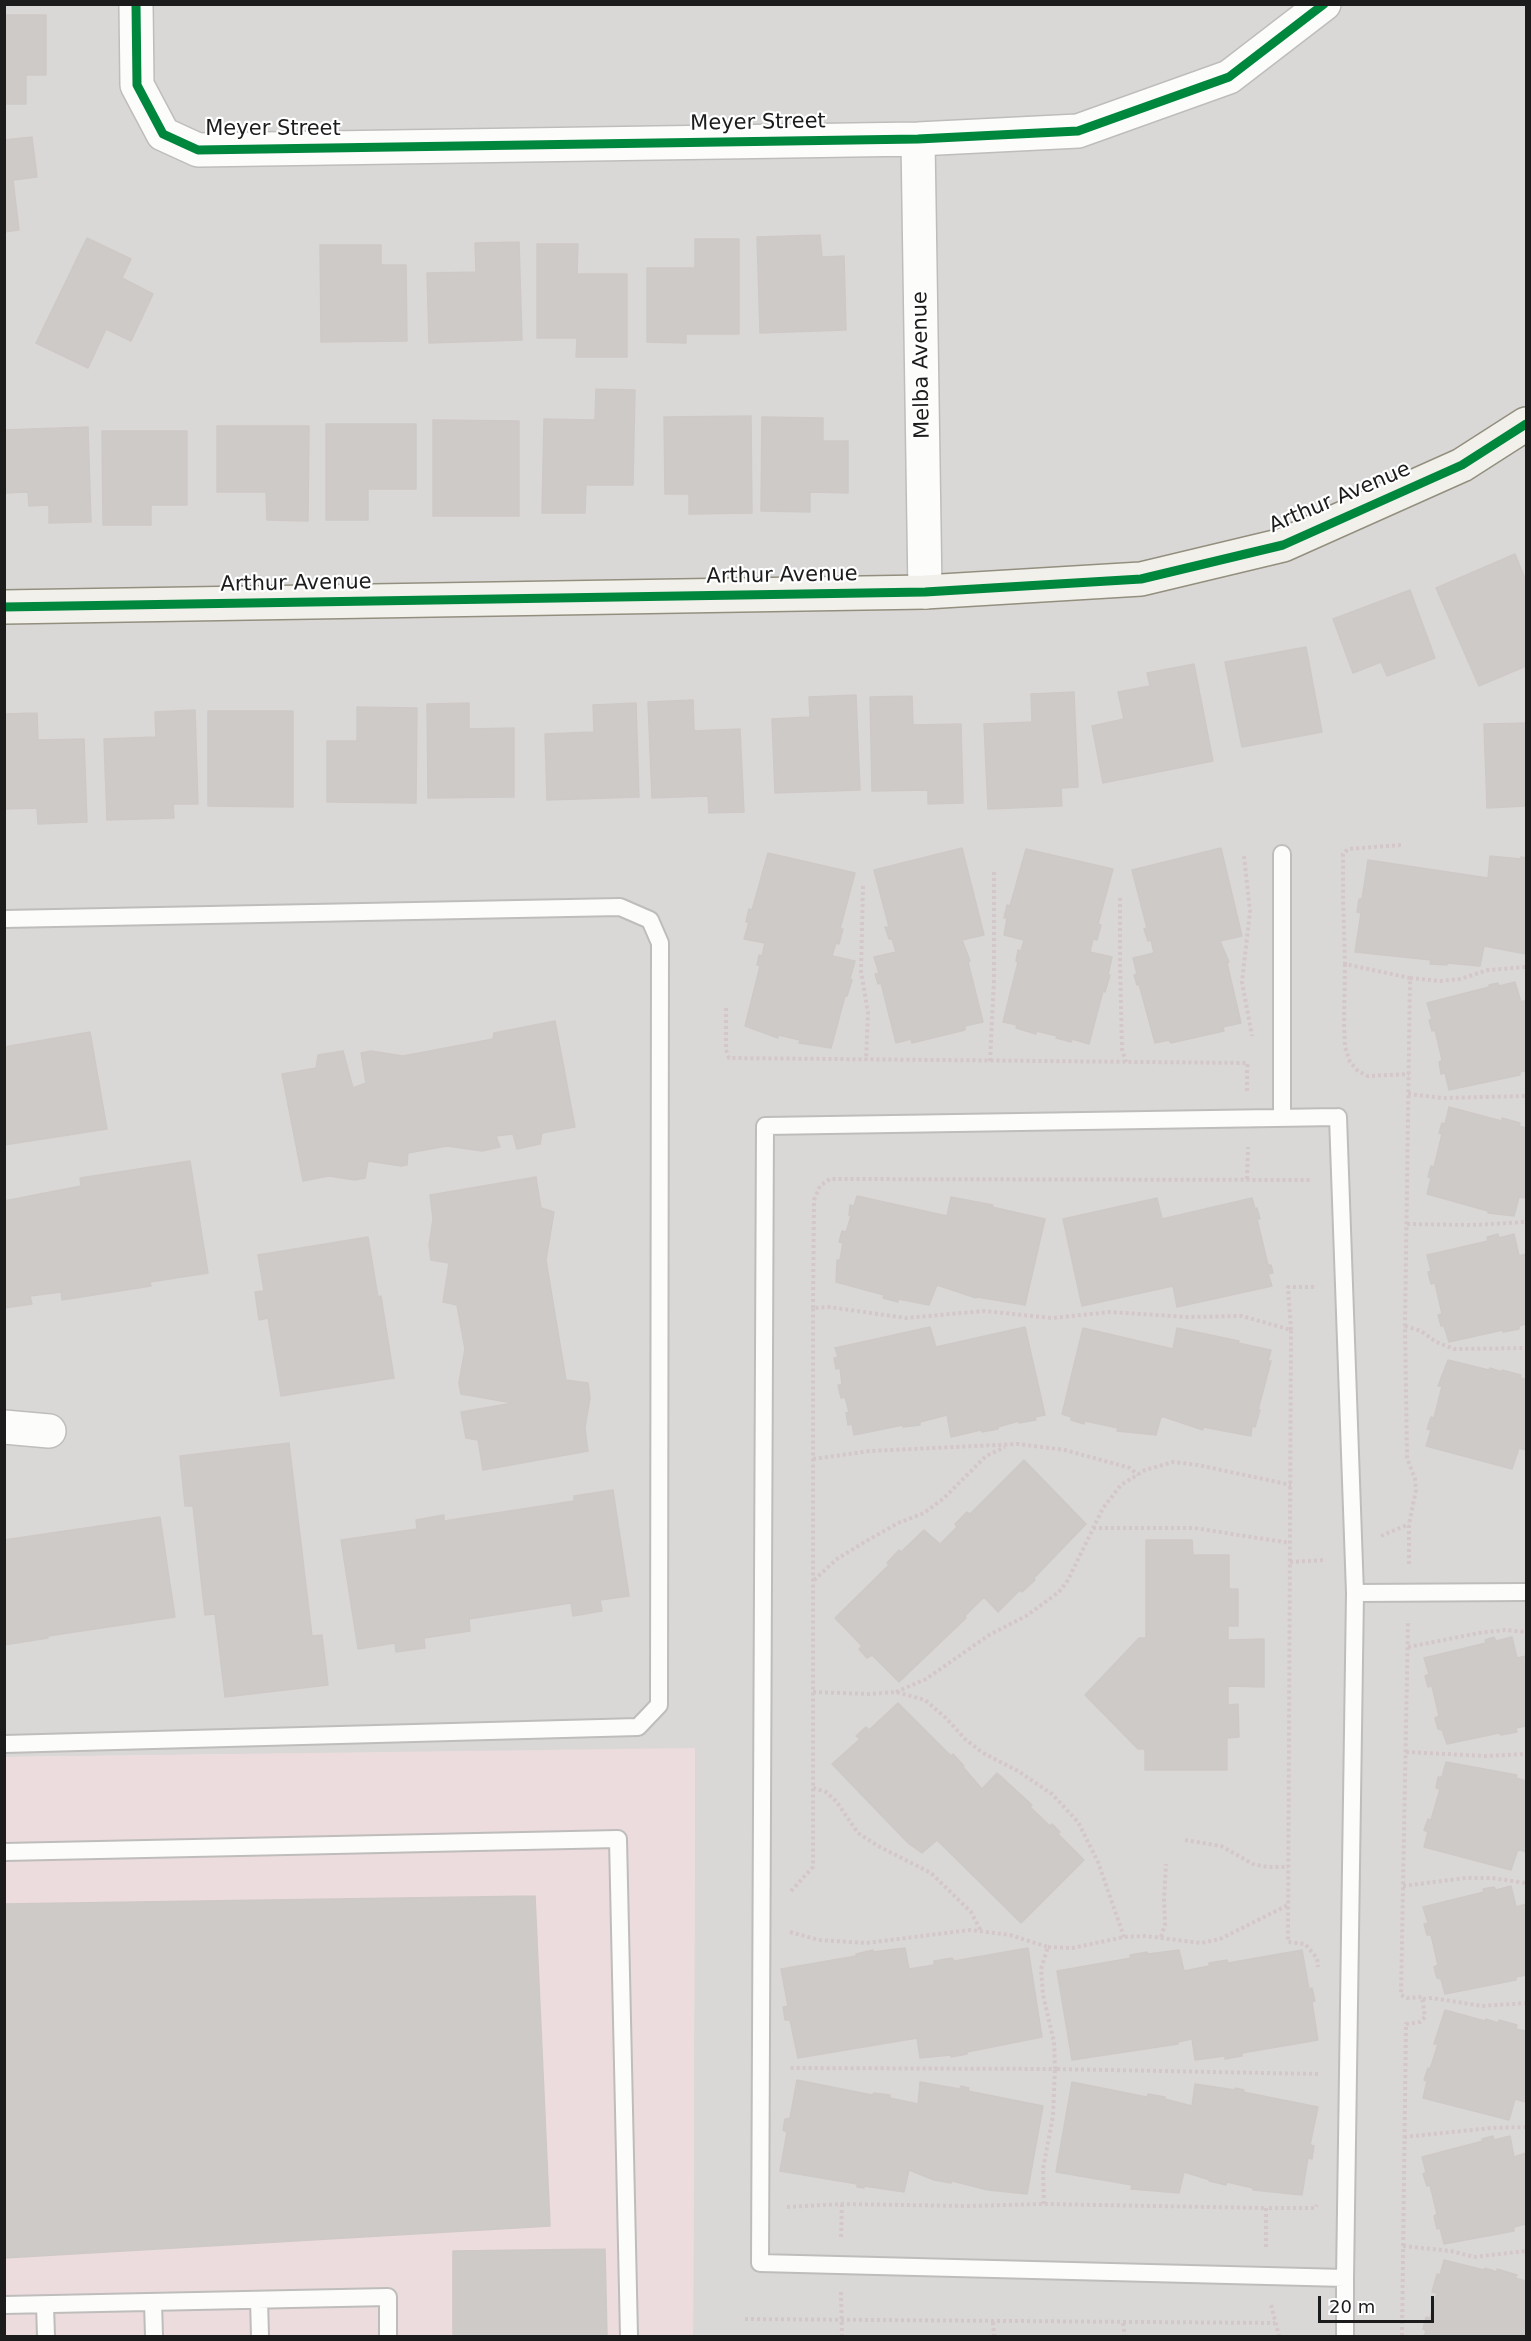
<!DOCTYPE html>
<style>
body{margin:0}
#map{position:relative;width:1531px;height:2341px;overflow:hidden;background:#ebe8e5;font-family:"DejaVu Sans",sans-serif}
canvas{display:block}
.frame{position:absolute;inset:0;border:6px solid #1c1c1c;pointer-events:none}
.scale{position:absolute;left:1318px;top:2296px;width:116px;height:27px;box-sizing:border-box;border:3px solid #1c1c1c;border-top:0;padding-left:8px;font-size:18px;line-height:21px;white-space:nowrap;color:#1c1c1c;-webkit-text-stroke:4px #fff;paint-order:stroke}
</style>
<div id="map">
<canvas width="1531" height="2341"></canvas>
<div class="frame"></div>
<div class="scale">20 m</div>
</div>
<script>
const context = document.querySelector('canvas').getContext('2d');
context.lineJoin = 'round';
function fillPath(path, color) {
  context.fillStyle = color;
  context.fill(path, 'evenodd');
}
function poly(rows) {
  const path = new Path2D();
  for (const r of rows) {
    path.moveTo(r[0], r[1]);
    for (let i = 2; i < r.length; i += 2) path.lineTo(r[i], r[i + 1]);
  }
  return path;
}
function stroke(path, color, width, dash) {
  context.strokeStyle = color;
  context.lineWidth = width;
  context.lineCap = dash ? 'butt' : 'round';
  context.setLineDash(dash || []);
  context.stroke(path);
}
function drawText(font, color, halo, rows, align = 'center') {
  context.font = font + ' "DejaVu Sans",sans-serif';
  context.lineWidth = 4.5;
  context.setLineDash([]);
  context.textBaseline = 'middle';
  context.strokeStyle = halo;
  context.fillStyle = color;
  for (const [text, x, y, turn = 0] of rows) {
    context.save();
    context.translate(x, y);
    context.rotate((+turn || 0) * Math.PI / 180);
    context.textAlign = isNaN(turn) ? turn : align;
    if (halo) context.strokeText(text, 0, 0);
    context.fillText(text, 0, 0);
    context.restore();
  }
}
fillPath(poly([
 [4,5,1526,5,1526,2336,693,2336,695,1749,5,1757]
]), '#dad8d7');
fillPath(poly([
 [695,1748,693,2336,5,2336,4,1757]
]), '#ecdcde');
const building = poly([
 [4,15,46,15,46,75,26,75,26,104,4,104,4,15],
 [32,137,37,177,13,180,19,230,4,232,4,140,32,137],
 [820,235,822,257,844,256,846,330,760,333,757,237,820,235],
 [87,238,131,259,122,278,153,294,131,341,106,329,88,368,36,343,87,238],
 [695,239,739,239,739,334,686,334,686,343,647,342,647,268,695,268,695,239],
 [519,242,522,340,429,343,427,273,476,272,475,243,519,242],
 [537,244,578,244,577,274,627,274,627,357,576,357,577,338,537,338,537,244],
 [320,245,381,245,381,265,406,265,407,341,321,342,320,245],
 [596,389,635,390,633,485,586,485,585,513,542,513,544,419,595,420,596,389],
 [751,416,752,513,689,514,689,494,665,494,664,417,751,416],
 [762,417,823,418,823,441,848,441,848,493,810,492,810,512,761,511,762,417],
 [433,420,519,421,519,516,433,516,433,420],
 [326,424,416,424,416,489,368,489,368,520,326,520,326,424],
 [217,426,309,426,308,521,267,520,266,492,217,492,217,426],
 [88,427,91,522,49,523,49,505,29,506,28,492,4,493,4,430,88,427],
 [102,431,187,431,187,505,151,505,151,525,103,525,102,431],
 [1515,554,1526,581,1526,666,1479,686,1436,588,1515,554],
 [1410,590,1435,658,1387,676,1381,662,1353,673,1333,619,1410,590],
 [1306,647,1322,732,1242,747,1225,662,1306,647],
 [1194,664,1213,761,1103,783,1092,726,1124,719,1118,692,1150,686,1147,673,1194,664],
 [1074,692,1078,787,1061,788,1062,806,988,809,984,724,1032,722,1031,694,1074,692],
 [856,695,860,790,775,793,772,719,810,717,809,697,856,695],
 [912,696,913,725,961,724,963,803,928,804,928,790,872,791,870,697,912,696],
 [693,700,694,731,740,729,744,812,709,813,708,796,652,798,648,702,693,700],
 [469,703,469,729,514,728,514,797,428,798,427,704,469,703],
 [636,703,639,797,547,800,545,734,594,732,593,705,636,703],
 [357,707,417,708,416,803,327,802,327,741,357,741,357,707],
 [195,710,198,804,173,804,174,818,107,820,104,739,156,737,155,712,195,710],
 [208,711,293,711,293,807,208,806,208,711],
 [37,713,38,740,84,739,87,822,38,824,37,808,4,809,4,714,37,713],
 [1526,723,1526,806,1487,808,1484,724,1526,723],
 [962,848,984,935,962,940,970,961,968,962,983,1022,965,1026,965,1030,912,1043,911,1039,896,1043,881,983,878,984,875,974,879,973,874,957,896,952,892,939,889,939,885,927,889,927,874,870,962,848],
 [1221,848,1242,936,1220,941,1229,962,1227,963,1241,1023,1223,1027,1224,1031,1171,1043,1169,1040,1155,1043,1139,984,1137,985,1134,975,1137,974,1133,958,1154,953,1151,940,1148,941,1144,929,1147,928,1132,870,1221,848],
 [1026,849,1113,869,1098,924,1101,925,1097,940,1093,939,1090,952,1112,957,1108,975,1110,975,1105,992,1103,991,1089,1044,1072,1039,1071,1042,1056,1038,1057,1036,1036,1031,1036,1034,1016,1028,1017,1025,1003,1022,1018,962,1016,961,1018,950,1021,951,1024,940,1004,935,1007,918,1004,918,1007,905,1010,906,1026,849],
 [768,853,855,873,840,929,843,929,839,944,836,943,832,956,855,961,850,979,852,980,847,996,845,996,831,1048,799,1043,800,1040,778,1035,778,1038,745,1026,760,966,757,965,759,955,762,956,765,943,744,939,749,922,746,922,749,909,752,910,768,853],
 [1490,856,1521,859,1521,857,1526,858,1526,954,1484,946,1480,966,1447,963,1447,965,1430,964,1431,960,1355,952,1361,913,1357,912,1359,899,1362,899,1368,860,1488,878,1490,856],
 [1515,982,1521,1002,1526,1000,1526,1071,1520,1072,1520,1075,1449,1090,1445,1073,1441,1074,1439,1062,1442,1060,1435,1030,1432,1031,1429,1020,1432,1019,1427,1003,1489,987,1489,985,1498,983,1499,986,1515,982],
 [555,1021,575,1127,542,1133,540,1144,517,1149,513,1134,496,1136,500,1147,482,1151,447,1146,408,1153,407,1165,401,1166,368,1161,365,1178,355,1180,329,1176,303,1181,282,1074,316,1068,318,1055,343,1051,353,1088,366,1083,361,1053,371,1051,403,1056,493,1039,494,1033,555,1021],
 [90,1032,107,1129,4,1145,4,1047,90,1032],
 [1449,1107,1502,1121,1502,1118,1520,1123,1519,1126,1526,1128,1526,1198,1519,1197,1514,1216,1488,1213,1488,1211,1427,1194,1431,1178,1428,1177,1431,1166,1434,1167,1442,1134,1439,1133,1442,1123,1445,1124,1449,1107],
 [190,1161,208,1273,150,1282,151,1286,62,1300,61,1292,30,1296,32,1304,4,1308,4,1201,81,1186,80,1178,190,1161],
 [536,1177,541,1208,554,1212,546,1260,566,1380,588,1383,590,1398,585,1428,588,1451,483,1470,478,1440,466,1438,461,1412,513,1403,461,1394,459,1383,465,1349,457,1305,443,1302,449,1263,431,1260,429,1245,433,1219,430,1195,536,1177],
 [857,1196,947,1216,951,1197,993,1205,992,1207,1045,1219,1025,1305,977,1297,976,1298,937,1285,929,1305,898,1299,898,1302,883,1298,884,1295,836,1282,837,1260,840,1260,843,1243,839,1242,842,1231,846,1232,851,1216,849,1215,850,1205,854,1206,857,1196],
 [1157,1198,1162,1219,1252,1198,1255,1209,1257,1208,1260,1219,1257,1219,1268,1265,1271,1265,1273,1273,1268,1274,1272,1286,1177,1307,1173,1286,1082,1306,1063,1219,1157,1198],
 [1498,1234,1499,1238,1514,1234,1519,1256,1526,1254,1526,1324,1519,1326,1519,1329,1503,1332,1503,1330,1449,1342,1444,1326,1441,1326,1438,1315,1442,1314,1435,1283,1431,1284,1428,1272,1431,1271,1427,1255,1488,1241,1487,1237,1498,1234],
 [368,1237,378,1297,381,1296,394,1378,281,1396,268,1318,259,1320,255,1292,264,1291,258,1255,368,1237],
 [930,1327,936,1347,1025,1327,1045,1415,1035,1417,1036,1420,1019,1423,1019,1421,998,1427,998,1429,982,1432,981,1430,951,1437,947,1415,920,1422,920,1425,903,1427,903,1425,854,1435,852,1424,848,1425,846,1413,849,1412,845,1397,841,1398,838,1385,842,1385,840,1368,836,1369,834,1358,838,1357,835,1348,930,1327],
 [1083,1328,1173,1349,1177,1328,1239,1341,1238,1343,1271,1350,1268,1361,1271,1361,1258,1410,1260,1410,1255,1427,1252,1426,1251,1436,1203,1427,1203,1430,1164,1417,1161,1417,1156,1435,1117,1431,1118,1428,1085,1421,1084,1424,1071,1420,1071,1417,1062,1414,1083,1328],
 [1448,1360,1489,1370,1490,1368,1502,1372,1502,1370,1521,1375,1520,1378,1526,1379,1526,1450,1519,1448,1512,1469,1426,1446,1431,1430,1427,1429,1431,1417,1434,1418,1442,1386,1438,1386,1448,1360],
 [289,1443,312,1636,322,1635,328,1685,225,1697,215,1614,205,1615,193,1506,185,1506,180,1456,289,1443],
 [1024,1460,1086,1524,1034,1578,1035,1580,1022,1592,1020,1590,998,1612,984,1597,965,1616,966,1618,899,1682,872,1655,867,1658,859,1649,862,1646,835,1618,889,1565,887,1563,899,1550,901,1552,924,1530,940,1544,957,1527,955,1524,967,1512,970,1514,1024,1460],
 [613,1490,629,1596,600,1600,602,1611,573,1616,571,1603,469,1619,470,1631,424,1638,425,1648,396,1652,395,1643,358,1649,341,1540,417,1529,416,1520,444,1515,444,1521,574,1501,574,1496,613,1490],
 [160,1517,175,1617,48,1636,48,1638,4,1645,4,1540,160,1517],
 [1146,1540,1192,1540,1193,1555,1229,1555,1229,1589,1238,1589,1238,1626,1228,1626,1228,1640,1264,1639,1264,1687,1228,1686,1228,1705,1238,1704,1239,1737,1227,1738,1227,1770,1145,1770,1145,1749,1138,1749,1085,1695,1139,1638,1146,1638,1146,1540],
 [1494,1637,1496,1641,1512,1637,1517,1658,1526,1656,1526,1726,1516,1728,1517,1732,1501,1735,1499,1733,1447,1744,1442,1730,1438,1729,1435,1718,1439,1716,1432,1686,1428,1687,1425,1676,1429,1674,1424,1658,1486,1643,1485,1640,1494,1637],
 [898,1703,951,1756,953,1754,964,1766,963,1767,982,1789,997,1773,1032,1805,1030,1807,1050,1826,1052,1824,1060,1832,1058,1834,1084,1860,1021,1923,937,1840,922,1853,908,1843,832,1764,860,1739,856,1736,866,1727,869,1730,898,1703],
 [1446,1762,1517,1775,1516,1778,1526,1781,1526,1852,1518,1849,1511,1870,1424,1847,1428,1832,1424,1830,1428,1819,1431,1820,1440,1789,1436,1788,1438,1777,1442,1777,1446,1762],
 [1511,1886,1516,1907,1526,1904,1526,1975,1516,1977,1516,1980,1445,1994,1441,1979,1437,1978,1434,1967,1438,1965,1431,1935,1427,1935,1424,1924,1428,1923,1423,1907,1484,1892,1483,1889,1494,1887,1496,1890,1511,1886],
 [535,1896,550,2226,4,2258,4,1904,535,1896],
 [905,1948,909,1969,934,1965,934,1961,952,1958,954,1961,1028,1948,1042,2037,967,2052,967,2054,951,2057,951,2055,920,2058,917,2038,798,2058,790,2020,785,2020,783,2007,788,2006,781,1969,856,1956,856,1954,873,1950,873,1952,905,1948],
 [1179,1950,1184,1971,1209,1966,1209,1963,1227,1960,1228,1963,1302,1950,1309,1989,1312,1988,1315,2001,1312,2002,1318,2040,1242,2053,1242,2056,1225,2059,1225,2056,1195,2060,1192,2039,1178,2042,1178,2044,1072,2060,1057,1971,1131,1958,1130,1955,1147,1952,1148,1954,1179,1950],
 [1445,2010,1485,2021,1486,2019,1498,2023,1499,2020,1517,2025,1516,2029,1526,2031,1526,2105,1526,2102,1515,2099,1509,2120,1423,2098,1427,2081,1424,2080,1428,2068,1430,2069,1438,2044,1434,2044,1445,2010],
 [797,2080,872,2095,874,2093,890,2095,890,2098,918,2104,920,2082,960,2089,961,2086,969,2088,968,2091,1043,2106,1027,2194,988,2190,952,2181,951,2183,934,2180,909,2170,904,2192,864,2186,864,2188,857,2187,857,2184,780,2171,787,2132,783,2130,785,2119,790,2118,797,2080],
 [1072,2082,1147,2097,1148,2094,1165,2097,1165,2099,1192,2106,1195,2084,1235,2090,1235,2088,1244,2090,1243,2092,1318,2107,1310,2145,1314,2146,1312,2159,1308,2158,1302,2195,1253,2190,1253,2188,1227,2182,1226,2185,1209,2181,1210,2180,1184,2172,1179,2193,1131,2189,1132,2185,1056,2172,1072,2082],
 [1493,2136,1494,2140,1510,2136,1514,2157,1526,2153,1526,2224,1514,2227,1514,2231,1444,2244,1440,2228,1437,2229,1434,2216,1437,2214,1430,2185,1427,2186,1423,2174,1426,2172,1422,2157,1483,2141,1482,2139,1493,2136],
 [605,2249,607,2336,453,2336,453,2251,605,2249],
 [1444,2260,1484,2270,1485,2268,1497,2272,1497,2269,1517,2275,1515,2278,1526,2281,1526,2336,1424,2336,1426,2331,1423,2329,1426,2317,1430,2318,1437,2293,1432,2292,1437,2274,1440,2275,1444,2260]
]);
fillPath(building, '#cdcac8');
stroke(building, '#cec9c6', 1.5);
const lane = poly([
 [4,919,620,907,650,920,660,943,659,1705,638,1727,4,1744],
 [1338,1117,1355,1593,1345,2278,760,2263,765,1126,1338,1117],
 [1282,1118,1282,854],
 [1355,1593,1526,1592],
 [4,1852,618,1839,629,2336],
 [259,2300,260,2336],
 [153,2303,154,2336],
 [4,2305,388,2297,388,2336],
 [45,2305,46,2336],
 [1345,2336,1345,2278]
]);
const street = poly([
 [136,4,137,85,163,134,198,150,918,139,1078,131,1229,77,1324,4],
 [918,139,925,592],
 [4,1427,49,1431]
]);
const secondary = poly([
 [4,607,925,592,1141,579,1283,545,1462,465,1526,424]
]);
stroke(lane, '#bebdbb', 20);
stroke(street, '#bebdbb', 36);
stroke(secondary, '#938f7f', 36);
stroke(poly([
 [1401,845,1348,849,1343,854,1343,895,1345,964,1410,978,1405,1326,1407,1458,1415,1479,1416,1490,1409,1524,1409,1565],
 [1244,856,1250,911,1242,982,1252,1036],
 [863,886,861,971,868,1013,866,1060],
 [1120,898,1120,965,1122,1049,1126,1062],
 [1345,964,1344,1025,1345,1047,1350,1062,1358,1071,1368,1076,1409,1074],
 [1410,978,1440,981,1460,979,1488,970,1526,967],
 [726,1008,726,1050,729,1058,1248,1063],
 [990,1061,994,979,994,870],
 [1247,1091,1247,1068,1248,1063],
 [1408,1094,1443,1098,1526,1096],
 [1247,1179,1248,1147],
 [1407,1224,1473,1225,1526,1222],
 [813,1308,814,1200,820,1186,830,1179,1312,1180],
 [1405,1326,1421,1331,1436,1342,1454,1349,1526,1348],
 [1291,1330,1288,1287,1317,1287],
 [813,1459,870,1451,1018,1444,1065,1450,1130,1468,1138,1475],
 [1093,1528,1194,1528,1290,1543],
 [1381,1536,1409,1524],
 [1290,1562,1325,1560],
 [814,1580,837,1559,863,1543,898,1523,924,1513,944,1498,986,1456,1005,1447],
 [1408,1647,1479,1633,1505,1630,1526,1632],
 [813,1692,869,1694,896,1692,925,1700,946,1718,965,1739,983,1753,1018,1771,1052,1794,1078,1822,1098,1862,1124,1937],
 [896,1692,926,1679,989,1635,1026,1616,1059,1592,1068,1580,1103,1508,1121,1485,1145,1470,1173,1462,1198,1465,1291,1485],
 [1406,1752,1486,1756,1526,1754],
 [813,1788,826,1792,836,1801,858,1833,878,1846,931,1873,971,1912,981,1931],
 [1185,1840,1221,1846,1253,1864,1267,1867,1288,1867],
 [1403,1886,1466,1878,1492,1878,1526,1883],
 [791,1891,813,1867,813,1308,829,1307,906,1318,984,1311,1052,1318,1110,1312,1187,1317,1242,1316,1291,1330,1288,1942,1305,1944,1317,1958,1318,1967],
 [790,1932,819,1940,866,1943,970,1930,1010,1935,1048,1947,1041,1969,1043,1995,1054,2042,1055,2069,790,2068],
 [1161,1937,1165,1925,1164,1899,1166,1864],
 [1048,1947,1072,1948,1124,1937,1145,1936,1201,1943,1220,1939,1288,1905],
 [1423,1999,1432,1998,1482,2006,1526,2003],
 [1404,2137,1491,2128,1526,2127],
 [1044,2204,1043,2169,1053,2116,1055,2069,1319,2074],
 [787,2207,842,2204,968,2206,1044,2204,1266,2208],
 [841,2237,842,2204],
 [1403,2246,1451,2251,1474,2257,1526,2251],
 [1266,2247,1266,2208,1315,2208,1317,2205],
 [841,2292,842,2336],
 [1271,2305,1279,2336],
 [745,2319,1275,2323],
 [993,2322,994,2336],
 [1123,2323,1125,2336],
 [1402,2336,1406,2024,1420,2022,1425,2017,1422,1997,1407,1998,1401,1995,1408,1620]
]), '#d4c7c9', 4, [3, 3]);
stroke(lane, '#fcfcfb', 16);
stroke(street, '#fcfcfb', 33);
stroke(secondary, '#f2f0ea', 33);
stroke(poly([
 [136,4,137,85,163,134,198,150,918,139,1078,131,1229,77,1324,4],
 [4,607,925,592,1141,579,1283,545,1462,465,1526,424]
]), '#00873e', 9);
drawText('21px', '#1c1c1c', '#fff', [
 ["Meyer Street",758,123,-1],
 ["Meyer Street",273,130],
 ["Melba Avenue",922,365,-91],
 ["Arthur Avenue",1340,498,-23],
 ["Arthur Avenue",782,576,-1],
 ["Arthur Avenue",296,584,-1]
]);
</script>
